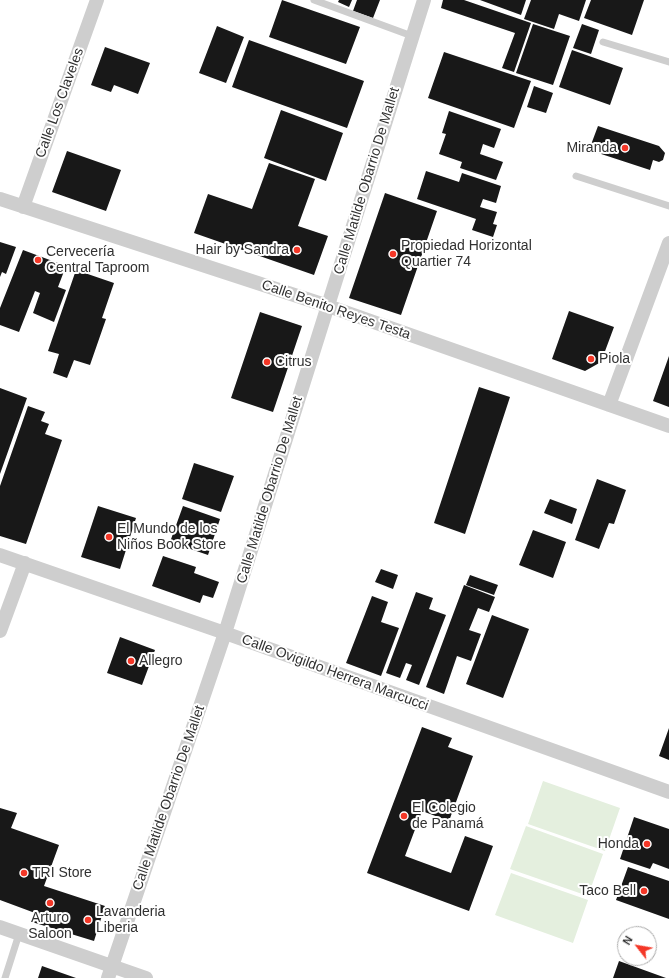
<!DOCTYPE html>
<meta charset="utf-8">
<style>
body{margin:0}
#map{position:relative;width:669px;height:978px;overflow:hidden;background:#fff;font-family:Arial,sans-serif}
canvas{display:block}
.north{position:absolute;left:617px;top:926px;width:40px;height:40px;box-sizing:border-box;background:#fff;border:1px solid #adadad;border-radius:50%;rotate:301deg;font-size:11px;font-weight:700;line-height:16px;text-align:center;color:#313131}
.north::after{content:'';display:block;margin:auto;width:14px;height:18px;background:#f43727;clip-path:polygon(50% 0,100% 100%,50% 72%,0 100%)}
</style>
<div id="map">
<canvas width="669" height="978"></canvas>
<div class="north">N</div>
</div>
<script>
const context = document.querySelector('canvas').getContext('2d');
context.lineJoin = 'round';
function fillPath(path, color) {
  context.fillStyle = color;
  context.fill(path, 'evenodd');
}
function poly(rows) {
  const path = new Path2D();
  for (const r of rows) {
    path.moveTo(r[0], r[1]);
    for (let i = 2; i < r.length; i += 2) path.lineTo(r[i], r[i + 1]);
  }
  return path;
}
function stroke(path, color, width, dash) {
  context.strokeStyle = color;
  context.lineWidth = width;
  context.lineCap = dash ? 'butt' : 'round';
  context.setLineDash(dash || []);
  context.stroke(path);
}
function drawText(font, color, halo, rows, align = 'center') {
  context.font = font + ' Arial,sans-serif';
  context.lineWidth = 4;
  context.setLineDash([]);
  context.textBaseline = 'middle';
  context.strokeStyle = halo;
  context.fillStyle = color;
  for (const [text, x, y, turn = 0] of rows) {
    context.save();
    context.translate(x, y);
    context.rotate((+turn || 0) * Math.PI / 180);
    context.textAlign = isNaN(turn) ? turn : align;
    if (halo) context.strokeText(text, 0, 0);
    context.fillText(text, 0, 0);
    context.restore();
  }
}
fillPath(poly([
 [543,781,620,808,605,851,528,824],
 [526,826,603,854,588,896,510,869],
 [511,873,588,900,573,943,495,915]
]), '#e4efde');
fillPath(poly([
 [282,0,360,27,346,64,269,37],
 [339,0,352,0,349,7,338,2],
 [357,0,380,0,373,18,353,11],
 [443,0,464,0,531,23,514,72,502,68,515,33,441,8],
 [480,0,526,0,521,15],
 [531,0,586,0,579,21,559,14,554,29,524,19],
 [591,0,644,0,632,35,584,18],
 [533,24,570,36,553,85,516,73],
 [582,24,599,30,591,54,573,48],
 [217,26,244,37,226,83,199,73],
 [249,40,364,81,347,128,232,87],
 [105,47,150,63,138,94,114,85,111,92,91,85],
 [572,50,623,68,610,105,559,87],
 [444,52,531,81,514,128,428,98],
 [534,86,553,93,546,113,527,107],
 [281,110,343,133,326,181,264,158],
 [449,111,501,129,494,148,483,144,480,154,503,162,496,180,460,168,462,162,439,154,446,134,442,133],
 [598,126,659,146,665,153,663,160,659,162,653,160,650,170,589,150],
 [67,151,121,170,106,211,52,192],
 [269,163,315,179,298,226,328,236,314,275,194,233,208,194,252,209],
 [426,171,459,182,462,173,501,186,496,203,483,199,480,207,497,212,493,224,497,225,493,237,472,230,476,219,417,199],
 [385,193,437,211,401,315,349,298],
 [0,242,16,247,6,274,2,272,0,277],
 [23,250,66,266,58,287,66,290,54,322,33,313,40,293,35,291,19,332,0,325,0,308],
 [76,270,114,283,102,318,106,319,90,365,74,360,67,378,53,373,59,354,48,351],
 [569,311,614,327,601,362,585,371,552,359],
 [260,312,302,326,273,412,231,398],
 [669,356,669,407,653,401],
 [479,387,510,397,465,534,434,523],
 [0,388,27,398,0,474],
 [28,406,45,412,41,421,49,424,45,434,62,440,26,544,0,536,0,486],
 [194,463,234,476,221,512,182,499],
 [597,479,626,490,614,524,609,523,599,549,575,540],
 [550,499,577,509,572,524,544,513],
 [98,506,136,518,120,569,81,557],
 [183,506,220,519,208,555,170,542],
 [533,530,566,542,553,578,519,565],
 [163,556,196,567,194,573,219,582,213,598,203,595,200,603,152,586],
 [381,569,398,575,393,589,375,582],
 [470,575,498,585,494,595,466,585],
 [464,585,495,597,489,612,478,608,469,630,481,634,471,661,457,656,444,694,426,687],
 [416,592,433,598,429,609,446,615,419,685,406,680,412,665,406,663,400,678,386,673],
 [372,596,388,602,381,622,399,628,381,676,346,663],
 [492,615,529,629,503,698,466,684],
 [120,637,155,650,142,685,107,673],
 [422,727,452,738,448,747,473,756,449,821,422,811,405,856,451,873,465,836,493,846,469,911,367,873],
 [669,728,669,760,659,756],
 [0,808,17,813,11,828,59,845,44,886,105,906,94,941,32,922,35,913,0,900],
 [634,817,669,829,669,869,653,863,650,869,620,859],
 [628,867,669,881,669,919,616,900],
 [619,961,666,978,613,978],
 [42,966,76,978,38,978]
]), '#181818');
stroke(poly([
 [314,0,412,36],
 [603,42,669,62],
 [576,176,669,206],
 [5,978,19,934]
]), '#cecece', 7);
stroke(poly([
 [0,199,328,306,669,426],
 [23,207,97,0],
 [609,405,669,243],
 [0,555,225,633,669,792],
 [0,631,25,563],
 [0,927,146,978],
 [108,978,225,633,424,0]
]), '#cecece', 14);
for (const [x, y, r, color] of [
 [625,148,4,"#f43727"],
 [297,250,4,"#f43727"],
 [393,254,4,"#f43727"],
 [38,260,4,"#f43727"],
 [591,359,4,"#f43727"],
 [267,362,4,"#f43727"],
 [109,537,4,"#f43727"],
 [131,661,4,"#f43727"],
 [404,816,4,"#f43727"],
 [647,844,4,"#f43727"],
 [24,873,4,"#f43727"],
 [644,891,4,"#f43727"],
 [50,903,4,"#f43727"],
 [88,920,4,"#f43727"]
]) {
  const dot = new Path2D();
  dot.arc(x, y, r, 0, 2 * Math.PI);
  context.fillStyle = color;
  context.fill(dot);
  stroke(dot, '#fff', 1.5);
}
drawText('14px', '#313131', '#fff', [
 ["Calle Los Claveles",60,103,-70],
 ["Calle Matilde Obarrio De Mallet",367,181,-73],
 ["Calle Benito Reyes Testa",336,310,19],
 ["Calle Matilde Obarrio De Mallet",270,490,-73],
 ["Calle Ovigildo Herrera Marcucci",335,673,20],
 ["Calle Matilde Obarrio De Mallet",169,798,-71]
]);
drawText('14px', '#313131', '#fff', [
 ["Miranda",617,148,"right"],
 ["Propiedad Horizontal",401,246],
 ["Quartier 74",401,262],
 ["Hair by Sandra",289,250,"right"],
 ["Cervecería",46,252],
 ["Central Taproom",46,268],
 ["Piola",599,359],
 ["Citrus",275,362],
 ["El Mundo de los",117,529],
 ["Niños Book Store",117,545],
 ["Allegro",139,661],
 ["El Colegio",412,808],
 ["de Panamá",412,824],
 ["Honda",639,844,"right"],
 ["TRI Store",32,873],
 ["Taco Bell",636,891,"right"],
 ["Lavanderia",96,912],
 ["Liberia",96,928],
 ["Arturo",50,918,"center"],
 ["Saloon",50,934,"center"]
], 'left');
</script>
